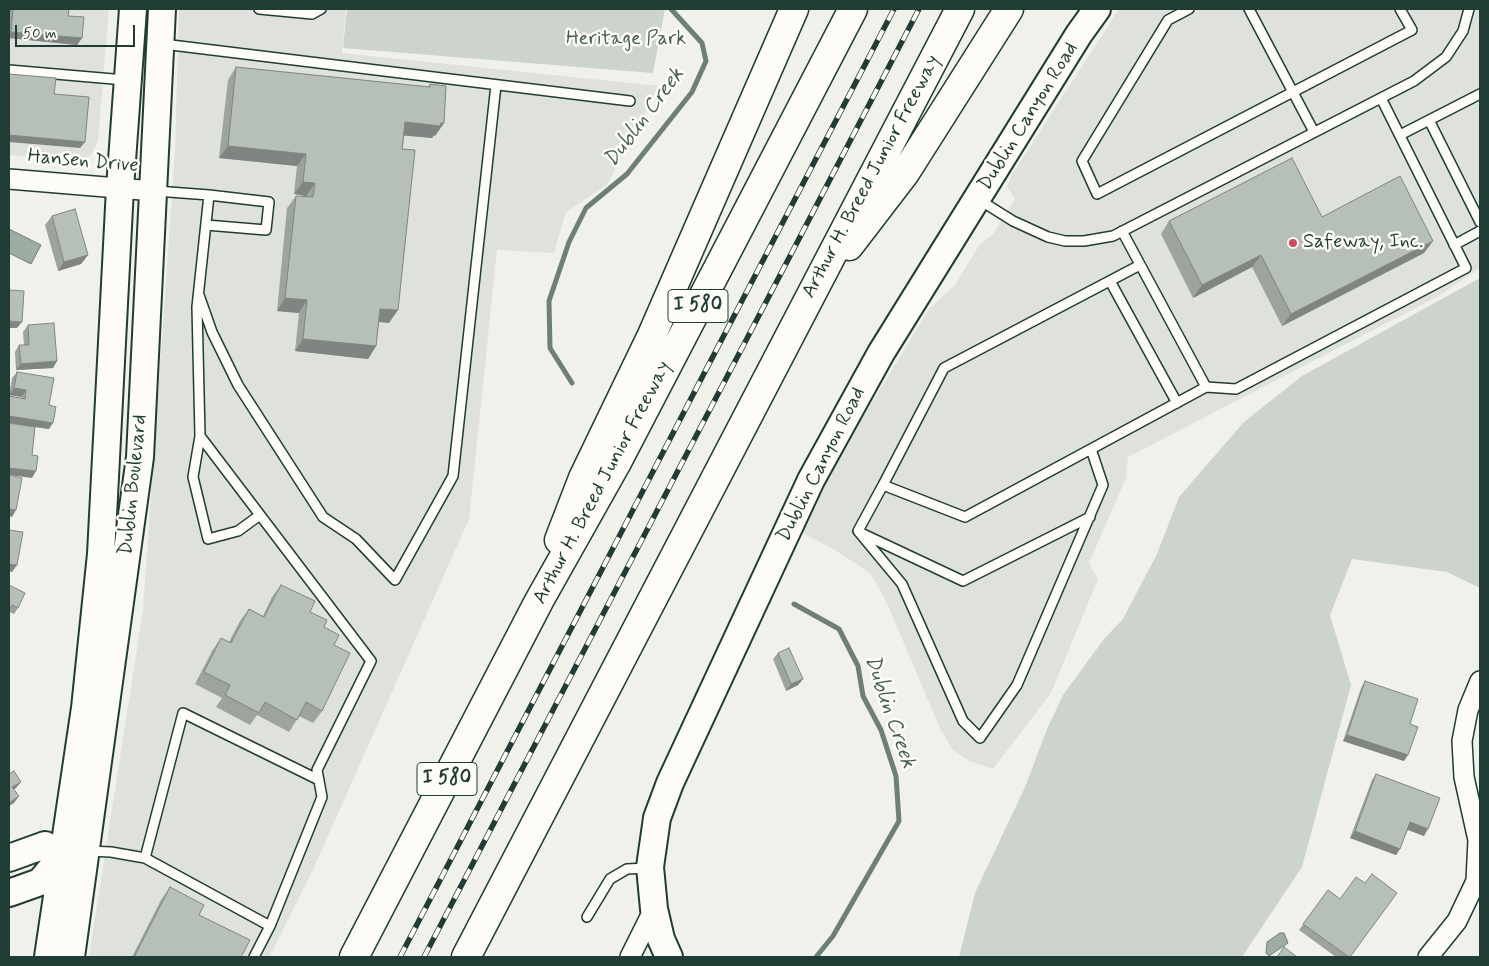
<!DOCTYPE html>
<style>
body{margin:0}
#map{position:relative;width:1489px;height:966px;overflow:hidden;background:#f0f1eb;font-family:Mynerve,sans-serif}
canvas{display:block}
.frame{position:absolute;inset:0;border:10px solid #1f3d34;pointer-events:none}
.scale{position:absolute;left:15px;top:25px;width:120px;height:22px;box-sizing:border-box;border:2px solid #1f3d34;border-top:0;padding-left:6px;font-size:15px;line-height:18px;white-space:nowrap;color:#1f3d34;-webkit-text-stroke:4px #fdfcf7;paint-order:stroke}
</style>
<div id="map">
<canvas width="1489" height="966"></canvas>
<div class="frame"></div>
<div class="scale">50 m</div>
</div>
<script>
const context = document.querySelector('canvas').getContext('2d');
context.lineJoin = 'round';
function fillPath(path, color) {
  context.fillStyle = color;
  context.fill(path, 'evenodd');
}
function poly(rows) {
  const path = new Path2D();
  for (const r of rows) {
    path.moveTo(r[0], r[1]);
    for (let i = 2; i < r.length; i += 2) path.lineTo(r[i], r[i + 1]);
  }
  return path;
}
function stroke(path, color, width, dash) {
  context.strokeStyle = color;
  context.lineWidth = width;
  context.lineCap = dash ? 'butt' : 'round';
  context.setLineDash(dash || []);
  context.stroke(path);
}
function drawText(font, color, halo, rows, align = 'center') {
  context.font = font + ' Mynerve,sans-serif';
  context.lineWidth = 5;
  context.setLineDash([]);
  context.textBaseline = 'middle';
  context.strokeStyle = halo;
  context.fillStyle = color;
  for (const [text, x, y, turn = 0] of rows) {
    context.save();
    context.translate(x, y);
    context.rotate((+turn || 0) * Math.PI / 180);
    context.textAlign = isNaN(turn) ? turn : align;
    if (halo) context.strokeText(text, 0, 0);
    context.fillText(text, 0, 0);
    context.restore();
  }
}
fillPath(poly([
 [9,9,109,9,98,141,91,155,77,161,9,155],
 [179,9,346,9,342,53,659,86,607,185,566,212,554,253,497,250,469,519,311,874,269,957,89,957,143,610,175,150],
 [1119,9,1480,9,1480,268,1437,297,1128,457,1126,478,1089,563,1098,579,1051,693,993,769,969,761,952,749,939,726,886,601,870,573,835,550,801,532,835,463,929,309,955,285,980,244,993,234,1015,199,1007,187,1011,176]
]), '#dfe2dc');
fillPath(poly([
 [347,9,665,9,653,73,343,48],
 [1480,278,1480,588,1447,572,1352,559,1330,615,1351,685,1302,867,1242,957,959,957,975,893,1025,787,1047,729,1063,695,1104,639,1123,619,1157,554,1179,497,1244,422,1302,376]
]), '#cdd3cd');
const water = poly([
 [9,229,41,245,31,264,9,253,9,229],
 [1280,933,1284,933,1288,943,1269,956,1266,953,1267,942,1280,933]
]);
fillPath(water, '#9faca4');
stroke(water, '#6c8077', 1);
stroke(poly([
 [572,383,550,348,549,301,569,242,586,208,627,174,692,92,706,61,702,43,671,9],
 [794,604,839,629,858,666,863,696,881,730,896,776,899,821,833,936,816,957]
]), '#6c8077', 5);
const lane = poly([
 [259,9,312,14,321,9],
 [1189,9,1168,20,1082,161,1097,194,1412,30,1400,9],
 [1249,9,1314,132],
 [163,44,630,101],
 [9,70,125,80],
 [1429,120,1480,222],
 [1400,135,1480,94],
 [156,191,209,195,197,307,200,436,193,477,208,539,238,531,260,515],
 [978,199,1013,221,1048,237,1065,241,1084,241,1113,236,1414,81,1446,57,1463,31,1469,9],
 [206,225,266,230,269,202,209,195],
 [1122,231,1206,387,1236,389,1466,268,1381,98],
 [1454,245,1480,231],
 [1140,265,944,368,883,485,965,517,1206,387],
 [1110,281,1177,403],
 [199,295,212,332,238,385,323,517,356,539,395,580,453,476,496,85],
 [200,436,371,661,317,770,322,797,270,926,254,957],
 [883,485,858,531,902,584,963,721,980,738,1017,685,1103,485,1091,449],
 [861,533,963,581,1090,517],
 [88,851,111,852,145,858,270,926],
 [145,858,183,713,319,780],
 [587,917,610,879,627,869,647,868]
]);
const street = poly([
 [9,179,154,191],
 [630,957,654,909],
 [1428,957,1457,921,1476,881,1478,840,1464,777,1462,741,1468,710,1480,681]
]);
const secondary = poly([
 [9,858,45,845,63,854,79,852],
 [9,893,40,882,63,854],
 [48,957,85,708,101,554,120,188,133,9],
 [71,957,140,457,162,9],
 [669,957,661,939,654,909,650,867,657,818,670,783,811,480,881,353,1079,34,1097,9]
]);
const highway = poly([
 [849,246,905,173,1009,9],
 [559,540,583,478,652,335,794,9],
 [354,957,539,601,616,464,853,9],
 [466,957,960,9]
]);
stroke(lane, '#1f3d34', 12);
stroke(street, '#1f3d34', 22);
stroke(secondary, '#1f3d34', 30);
stroke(highway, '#1f3d34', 31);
stroke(lane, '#fdfcf7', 9);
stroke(street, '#fdfcf7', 19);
stroke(secondary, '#fdfcf7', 26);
stroke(highway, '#fdfcf7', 28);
const rail = poly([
 [400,957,894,9],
 [424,957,919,9]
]);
stroke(rail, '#1f3d34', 5.5);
stroke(rail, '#fdfcf7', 4, [11]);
fillPath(poly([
 [9,9,69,9,68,16,82,38,77,45,9,38],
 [236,67,428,87,430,84,444,123,435,136,434,135,432,138,404,135,389,323,379,322,376,346,368,359,295,351,299,313,277,311,287,208,296,196,306,197,306,196,294,194,297,166,219,158,228,80],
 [52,216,88,255,81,264,58,271,45,225],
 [1322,217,1424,253,1282,326,1252,267,1193,298,1161,234,1169,221],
 [28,325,57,361,53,368,16,370,15,352,19,345,24,345,23,332],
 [17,372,49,405,49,429,35,427,32,455,32,478,25,425,9,423,9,396,21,398,22,397,9,395,12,378],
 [9,585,18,608,14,614,9,612],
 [281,585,310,612,324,627,334,645,322,711,313,723,299,716,289,732,257,715,250,725,216,707,222,698,195,684,212,651,221,638,229,642,240,621,249,609,263,616,272,597],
 [778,653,803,679,798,685,786,691,773,659],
 [1365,681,1410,724,1404,761,1343,741,1361,688],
 [1376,774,1424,836,1408,830,1396,855,1350,838,1372,780],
 [170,887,199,915,241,957,132,957,161,900],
 [1328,890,1340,899,1350,957,1336,957,1299,930]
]), '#9da49e');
fillPath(poly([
 [11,32,82,38,77,45,9,38,9,35],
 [405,122,441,123,444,123,435,136,434,135,432,138,397,135],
 [9,135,85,142,80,148,9,142],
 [228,146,306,154,297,166,219,158],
 [303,182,315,183,306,196,294,194],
 [1433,241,1424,253,1282,326,1291,314],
 [88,255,81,264,58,271,64,262],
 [1261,255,1252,267,1193,298,1202,285],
 [285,298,307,300,299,313,277,311],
 [380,309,398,310,389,323,372,321],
 [9,321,22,322,17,328,9,328],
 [303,339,376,346,368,359,295,351],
 [57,361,53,368,16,370,21,364],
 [14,388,26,390,22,397,9,395],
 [9,416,53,423,49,429,9,423],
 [9,468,36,471,32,478,9,475],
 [9,509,16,510,12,517,9,516],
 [9,564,17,565,12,572,9,571],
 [803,679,798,685,786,691,791,684],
 [1347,735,1408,755,1404,761,1343,741],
 [21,782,16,788,9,793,12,787],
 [19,796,14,803,9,806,9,803],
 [1410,822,1428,829,1424,836,1406,829],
 [1355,831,1400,849,1396,855,1350,838]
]), '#7f8681');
const building = poly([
 [13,9,69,9,68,16,84,17,82,38,11,32,13,9],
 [236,67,430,87,430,84,446,86,444,123,441,123,440,126,405,122,402,149,415,150,398,310,380,309,376,346,303,339,307,300,285,298,296,196,313,197,315,183,303,182,306,154,228,146,236,67],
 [9,74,56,78,54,94,89,97,85,142,9,135,9,74],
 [1292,158,1322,217,1400,176,1433,241,1291,314,1261,255,1202,285,1169,221,1292,158],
 [75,209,88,255,64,262,52,216,75,209],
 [9,290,24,291,22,322,9,321,9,290],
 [54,323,57,361,21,364,19,345,29,345,28,325,54,323],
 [17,372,54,378,49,405,56,407,53,423,9,416,9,396,25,399,26,390,14,388,17,372],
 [9,423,35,427,32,455,38,456,36,471,9,468,9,423],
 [9,475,22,478,16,510,9,509,9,475],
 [9,530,23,532,17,565,9,564,9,530],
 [9,585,25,593,18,608,12,605,9,611,9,585],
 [281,585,315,601,310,612,327,620,324,627,339,635,334,645,350,653,322,711,306,702,297,720,265,702,259,713,225,695,230,685,204,672,221,638,231,643,249,609,264,617,281,585],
 [789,648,803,679,791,684,778,653,789,648],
 [1365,681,1418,699,1410,724,1418,727,1408,755,1347,735,1365,681],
 [14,771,21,782,12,787,19,796,9,803,9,774,14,771],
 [1376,774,1440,798,1428,829,1410,822,1400,849,1355,831,1376,774],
 [1372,874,1397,893,1350,957,1349,957,1303,924,1328,890,1340,899,1356,877,1365,883,1372,874],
 [170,887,204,905,199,915,250,940,241,957,134,957,170,887],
 [1284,947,1297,957,1277,957,1284,947]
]);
fillPath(building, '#b6bfb8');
stroke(building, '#7f8681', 1);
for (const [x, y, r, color] of [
 [1293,243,5,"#d1495b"]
]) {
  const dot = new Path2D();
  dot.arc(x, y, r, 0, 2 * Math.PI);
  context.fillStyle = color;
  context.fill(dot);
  stroke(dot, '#fdfcf7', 2);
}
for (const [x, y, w] of [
 [698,306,60],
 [447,779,60]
]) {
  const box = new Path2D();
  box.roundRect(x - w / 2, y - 16.5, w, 33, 4);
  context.fillStyle = '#fdfcf7';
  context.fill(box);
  stroke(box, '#1f3d34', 1);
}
drawText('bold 19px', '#1f3d34', null, [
 ["I 580",698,306],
 ["I 580",447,779]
]);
drawText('20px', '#425b53', '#fdfcf7', [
 ["Heritage Park",626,40]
]);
drawText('20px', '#1f3d34', '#fdfcf7', [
 ["Dublin Canyon Road",1029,117,-58],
 ["Hansen Drive",83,162,5],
 ["Arthur H. Breed Junior Freeway",872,177,-62],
 ["Dublin Canyon Road",822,465,-63],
 ["Arthur H. Breed Junior Freeway",603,483,-62],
 ["Dublin Boulevard",134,485,-84]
]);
drawText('20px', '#1f3d34', '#fdfcf7', [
 ["Safeway, Inc.",1303,243]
], 'left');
drawText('italic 21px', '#455e56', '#fdfcf7', [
 ["Dublin Creek",645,118,-53],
 ["Dublin Creek",889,712,71]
]);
</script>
